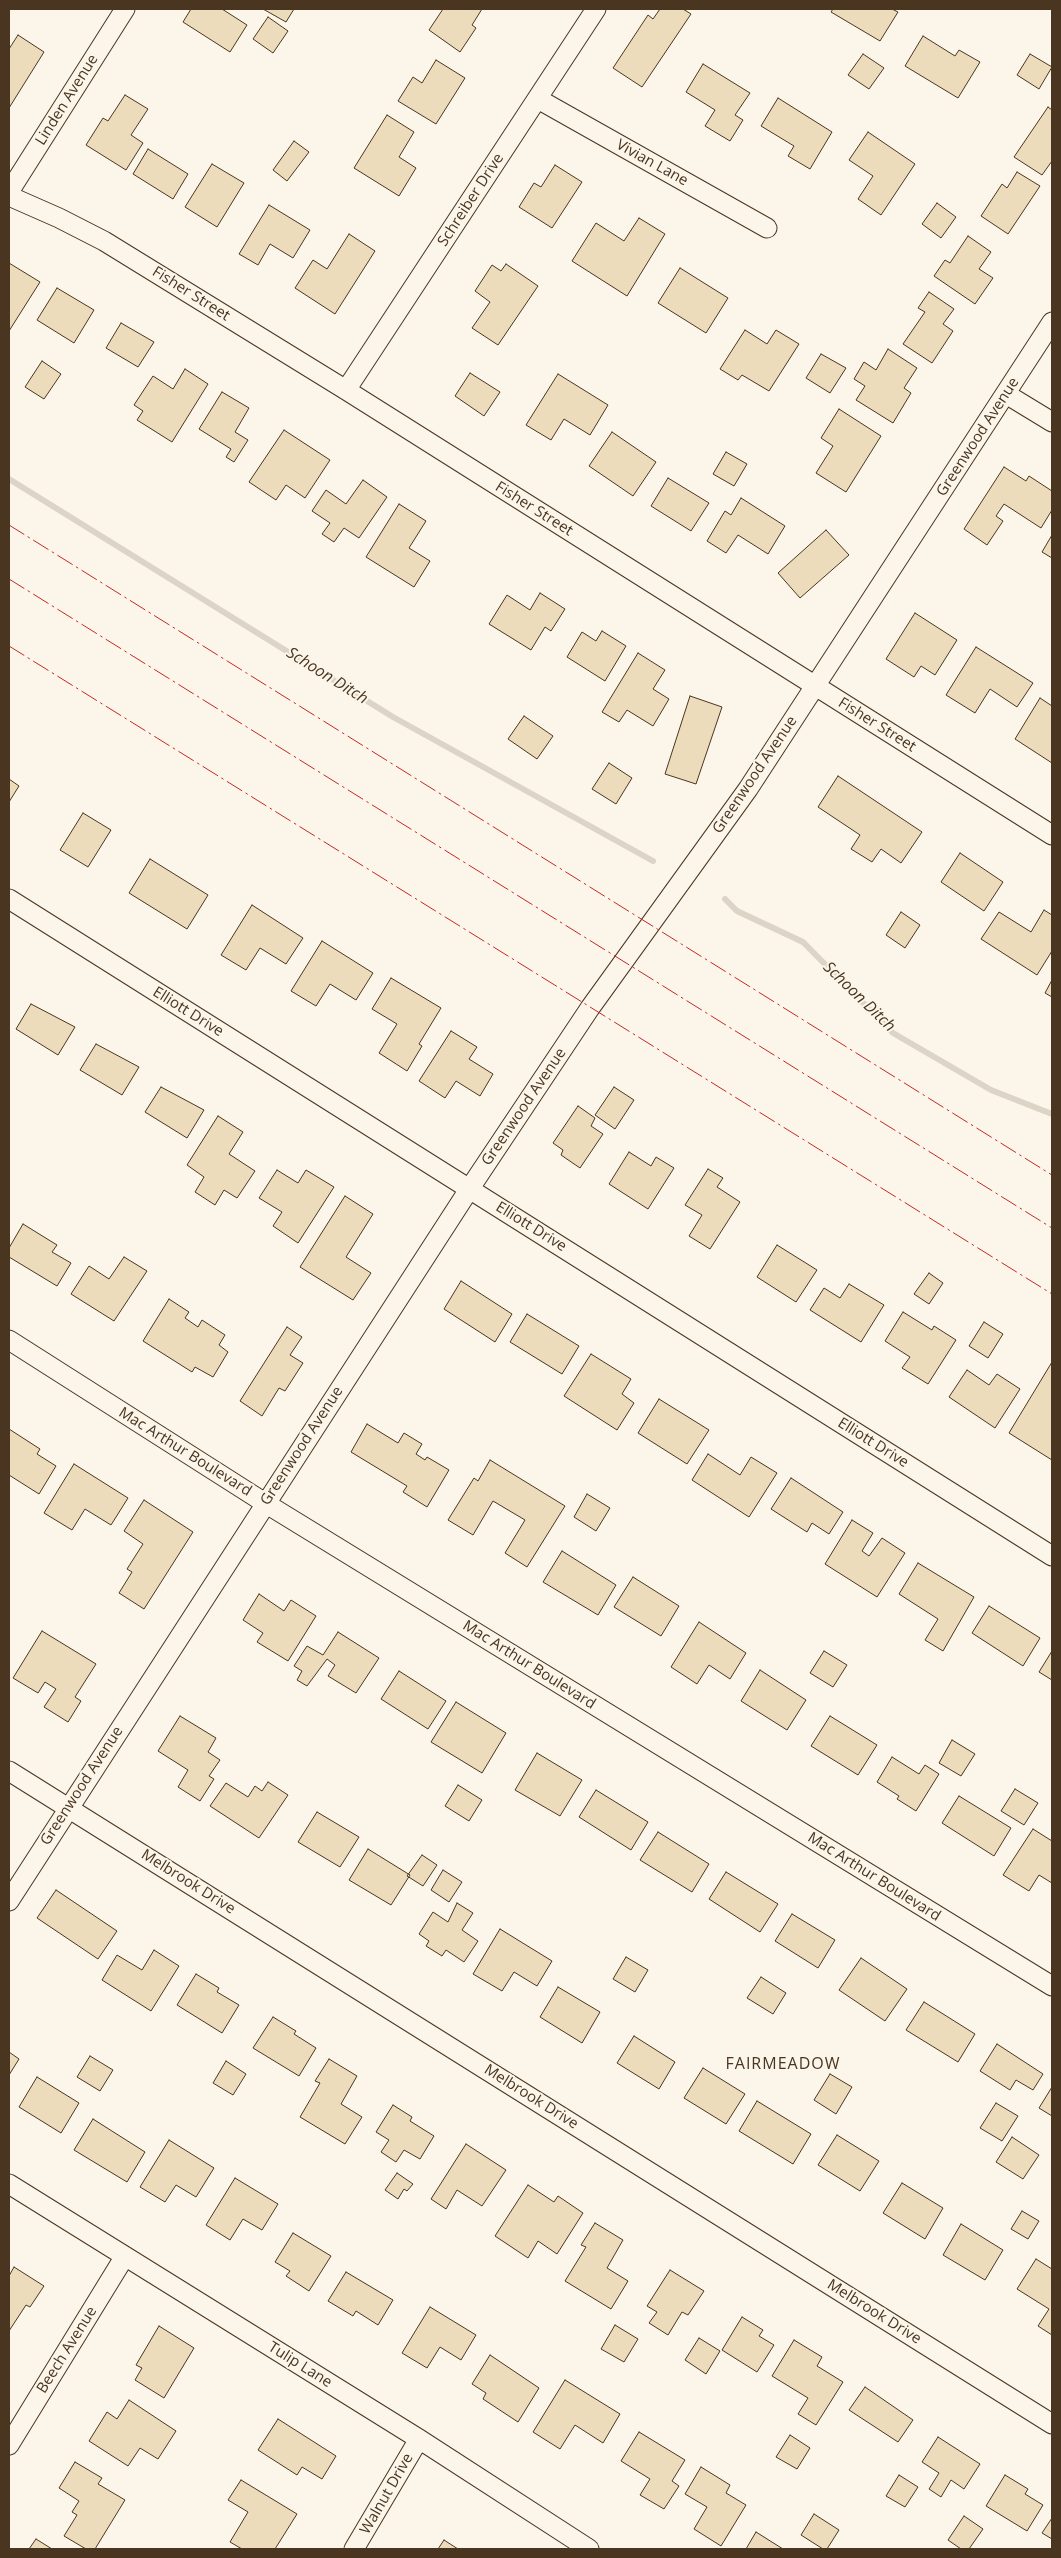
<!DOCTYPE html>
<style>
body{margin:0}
#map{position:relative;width:1061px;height:2558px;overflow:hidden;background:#fbf6e9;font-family:"Open Sans",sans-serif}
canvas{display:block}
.frame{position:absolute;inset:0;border:10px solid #4a3520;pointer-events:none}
</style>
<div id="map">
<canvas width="1061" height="2558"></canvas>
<div class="frame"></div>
</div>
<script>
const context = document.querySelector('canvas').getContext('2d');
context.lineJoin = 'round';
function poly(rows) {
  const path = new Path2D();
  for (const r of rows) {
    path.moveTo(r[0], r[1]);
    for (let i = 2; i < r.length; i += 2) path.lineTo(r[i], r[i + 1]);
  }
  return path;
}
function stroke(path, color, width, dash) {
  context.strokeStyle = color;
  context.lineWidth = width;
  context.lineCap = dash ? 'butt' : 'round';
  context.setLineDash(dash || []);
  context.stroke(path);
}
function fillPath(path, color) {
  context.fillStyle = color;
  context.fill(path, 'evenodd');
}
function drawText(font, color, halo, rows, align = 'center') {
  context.font = font + ' "Open Sans",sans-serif';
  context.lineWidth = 4;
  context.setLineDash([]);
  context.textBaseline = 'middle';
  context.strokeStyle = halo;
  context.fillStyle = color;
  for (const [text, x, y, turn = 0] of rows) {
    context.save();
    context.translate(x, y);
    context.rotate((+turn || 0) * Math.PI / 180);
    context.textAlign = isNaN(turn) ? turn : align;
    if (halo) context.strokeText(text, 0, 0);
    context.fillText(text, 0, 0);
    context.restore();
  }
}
stroke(poly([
 [9,479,393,717,653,861],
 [725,899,737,911,803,942,893,1033,991,1090,1052,1114]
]), '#dcd4c6', 6);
const building = poly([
 [191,9,222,9,247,25,230,52,183,22,191,9],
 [263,9,294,9,286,22,263,9],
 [443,9,482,9,472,25,476,28,460,52,429,30,443,9],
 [660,9,683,9,691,14,642,87,613,68,648,15,653,19,660,9],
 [833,9,892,9,898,12,880,41,831,12,833,9],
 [268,17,288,31,273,53,253,39,268,17],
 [18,35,44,52,9,108,9,49,18,35],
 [923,36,955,56,959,50,980,62,958,98,905,66,923,36],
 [863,54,884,68,869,89,848,75,863,54],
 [1030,54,1052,67,1039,89,1017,75,1030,54],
 [436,60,465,78,436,124,398,101,413,77,422,83,436,60],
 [703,64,750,93,735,115,743,120,730,141,705,126,715,110,686,92,703,64],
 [125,95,148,109,131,135,143,143,126,170,86,145,103,118,108,121,125,95],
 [778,98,832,132,810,169,788,156,794,146,761,126,778,98],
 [1048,107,1052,110,1052,161,1042,175,1014,157,1048,107],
 [387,115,414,132,399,157,416,168,399,196,354,168,387,115],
 [868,132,915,164,881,215,858,199,873,176,849,160,868,132],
 [294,141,309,152,287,181,273,170,294,141],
 [148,149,188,174,173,199,133,174,148,149],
 [212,164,244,183,217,227,185,207,212,164],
 [555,165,582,182,552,228,519,207,534,183,541,187,555,165],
 [1017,172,1040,186,1008,234,981,216,1002,184,1007,188,1017,172],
 [937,203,956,217,941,238,922,224,937,203],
 [269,205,310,230,293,258,270,244,258,265,239,254,269,205],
 [639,218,665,234,627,296,572,261,596,223,624,241,639,218],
 [349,234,375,251,335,314,295,288,313,260,327,269,349,234],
 [968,236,991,252,979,269,993,278,975,304,934,276,945,260,950,263,968,236],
 [9,263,40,282,9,331,9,263],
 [506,264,538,286,498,345,472,328,490,302,475,291,492,265,501,271,506,264],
 [680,268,728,298,706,333,658,303,680,268],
 [57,288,94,310,74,343,37,320,57,288],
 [929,292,954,309,943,324,953,331,932,363,903,344,925,312,918,308,929,292],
 [121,323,154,342,138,367,106,348,121,323],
 [745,330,767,344,776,330,799,344,769,391,742,375,738,380,720,369,745,330],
 [888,349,917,368,904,388,911,393,893,423,856,400,865,386,854,379,864,362,876,370,888,349],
 [821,354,846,368,830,393,806,378,821,354],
 [42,361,61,374,44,399,25,387,42,361],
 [185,369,208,384,172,442,137,420,143,411,134,405,153,376,173,389,185,369],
 [470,373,500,392,484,416,455,396,470,373],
 [558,374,608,405,590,435,564,419,551,440,526,425,558,374],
 [222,392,249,408,235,432,248,440,234,462,226,457,231,449,199,429,222,392],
 [839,409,881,436,846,492,816,473,833,446,821,438,839,409],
 [284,430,330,460,305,498,286,485,276,500,249,482,284,430],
 [612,432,656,462,633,496,589,466,612,432],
 [726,452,747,464,734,486,713,474,726,452],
 [1004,467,1026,481,1029,476,1052,491,1052,510,1041,528,1004,504,996,516,1003,521,987,545,964,529,1004,467],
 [668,478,709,503,691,531,651,506,668,478],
 [363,480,387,497,359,538,344,528,334,542,322,534,330,523,312,511,326,490,346,504,363,480],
 [741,498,785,526,768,554,738,535,726,553,707,541,725,511,731,515,741,498],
 [399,504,426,521,409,548,430,561,414,587,366,557,399,504],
 [826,530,849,555,800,598,778,573,826,530],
 [1052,535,1052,558,1042,552,1052,535],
 [540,593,565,609,551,631,545,627,531,650,489,624,507,595,530,610,540,593],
 [915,613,957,640,935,675,921,666,914,677,886,659,915,613],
 [602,631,626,646,605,681,567,657,582,632,596,641,602,631],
 [976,647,1033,683,1017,707,990,689,975,713,946,695,976,647],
 [638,653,665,670,653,689,669,699,653,726,627,710,619,722,602,712,638,653],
 [690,696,722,707,696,784,665,774,690,696],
 [1040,698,1052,706,1052,763,1015,739,1040,698],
 [524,716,553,736,537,759,508,739,524,716],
 [609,763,632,778,616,804,592,789,609,763],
 [838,776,922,832,901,863,881,849,872,862,851,849,860,835,818,807,838,776],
 [9,779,19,786,9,802,9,779],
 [83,813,111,830,88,867,60,850,83,813],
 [960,853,1003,882,984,911,941,882,960,853],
 [150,859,208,895,187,929,129,893,150,859],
 [252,905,303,938,286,964,260,948,246,970,221,955,252,905],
 [1044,910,1052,915,1052,951,1037,975,981,939,999,912,1031,932,1044,910],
 [901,912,920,925,905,948,886,935,901,912],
 [322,941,373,973,356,1000,330,984,316,1006,291,991,322,941],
 [391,978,441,1008,419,1044,422,1046,407,1071,379,1053,397,1024,372,1009,391,978],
 [1052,980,1052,997,1045,993,1052,980],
 [31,1004,75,1027,58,1055,16,1029,31,1004],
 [451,1031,477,1047,469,1059,493,1074,480,1096,456,1081,445,1098,419,1081,451,1031],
 [96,1044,139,1067,122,1095,80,1070,96,1044],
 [161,1087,204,1110,187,1138,145,1112,161,1087],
 [614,1087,634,1100,615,1129,595,1115,614,1087],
 [578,1106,595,1118,591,1126,603,1134,580,1168,561,1155,563,1150,553,1143,578,1106],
 [218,1116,243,1132,229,1154,255,1171,237,1198,224,1190,215,1205,195,1192,204,1177,187,1165,218,1116],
 [629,1152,651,1166,656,1157,674,1168,648,1209,609,1184,629,1152],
 [708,1169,723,1178,717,1187,740,1202,710,1249,689,1236,702,1215,685,1205,708,1169],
 [277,1170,298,1183,306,1170,334,1187,298,1243,273,1226,282,1212,259,1198,277,1170],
 [345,1196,373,1214,346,1257,371,1273,353,1300,300,1267,345,1196],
 [23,1224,57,1245,52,1252,71,1263,57,1286,9,1257,9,1248,23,1224],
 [777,1245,817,1270,796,1302,757,1277,777,1245],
 [124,1257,147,1271,114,1321,71,1294,89,1266,109,1279,124,1257],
 [929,1273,943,1283,929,1304,914,1294,929,1273],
 [461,1281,512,1314,495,1342,444,1309,461,1281],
 [849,1284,884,1305,861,1342,810,1310,824,1288,840,1298,849,1284],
 [169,1299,189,1312,185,1318,198,1327,202,1320,225,1335,219,1345,228,1352,213,1377,195,1367,192,1372,143,1341,169,1299],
 [903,1312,932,1330,934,1326,956,1340,928,1384,902,1368,910,1357,885,1341,903,1312],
 [527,1314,579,1346,562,1374,510,1342,527,1314],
 [984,1322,1003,1334,988,1358,969,1346,984,1322],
 [287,1327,302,1337,290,1355,303,1363,285,1391,279,1388,262,1416,240,1401,287,1327],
 [591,1354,631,1379,622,1394,634,1403,617,1430,564,1396,591,1354],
 [1052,1362,1052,1460,1009,1433,1052,1362],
 [967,1370,989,1385,997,1374,1020,1389,995,1428,949,1397,967,1370],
 [659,1399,709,1430,687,1464,638,1433,659,1399],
 [367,1424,398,1443,404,1433,422,1444,416,1454,425,1460,427,1457,449,1470,427,1507,403,1492,407,1486,351,1452,367,1424],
 [9,1429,40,1449,37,1454,56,1466,39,1494,9,1475,9,1429],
 [708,1454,740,1475,751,1457,777,1473,749,1517,692,1480,708,1454],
 [490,1460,565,1506,527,1567,505,1553,525,1520,493,1501,473,1535,448,1520,474,1478,478,1481,490,1460],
 [74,1464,128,1498,111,1525,85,1509,72,1530,44,1513,74,1464],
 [791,1478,843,1512,829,1534,812,1523,807,1532,771,1509,791,1478],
 [587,1494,610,1508,596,1531,574,1517,587,1494],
 [144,1500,193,1532,144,1609,119,1593,132,1572,127,1569,143,1544,124,1531,144,1500],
 [852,1520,873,1533,862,1551,869,1556,882,1538,905,1553,877,1597,825,1564,852,1520],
 [562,1551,616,1585,598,1615,543,1582,562,1551],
 [918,1563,974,1597,943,1651,925,1640,938,1619,899,1594,918,1563],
 [633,1577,679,1606,661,1636,614,1607,633,1577],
 [259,1594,284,1611,291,1600,316,1616,288,1661,257,1642,263,1633,243,1620,259,1594],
 [989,1606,1040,1638,1023,1666,972,1633,989,1606],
 [699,1622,746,1653,730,1679,709,1665,697,1684,671,1667,699,1622],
 [42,1631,96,1664,75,1697,81,1701,68,1722,44,1707,56,1689,45,1682,38,1693,13,1678,42,1631],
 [338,1632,379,1658,356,1693,328,1676,335,1665,327,1659,307,1686,297,1680,302,1671,294,1666,307,1646,323,1655,338,1632],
 [824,1651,847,1665,833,1687,810,1673,824,1651],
 [1052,1651,1052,1680,1039,1672,1052,1651],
 [760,1670,806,1700,787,1730,741,1701,760,1670],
 [399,1671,446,1701,428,1729,381,1699,399,1671],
 [456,1702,506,1733,482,1773,431,1742,456,1702],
 [180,1716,216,1738,208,1752,220,1760,209,1776,214,1779,200,1801,178,1787,188,1770,158,1751,180,1716],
 [830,1716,877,1745,858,1775,811,1746,830,1716],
 [952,1740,975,1754,961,1776,939,1763,952,1740],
 [537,1753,582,1780,560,1816,515,1790,537,1753],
 [892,1757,919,1774,925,1765,939,1774,916,1811,897,1799,899,1796,877,1782,892,1757],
 [268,1782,288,1795,259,1838,210,1806,226,1783,248,1797,255,1786,262,1791,268,1782],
 [458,1785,482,1800,469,1821,445,1806,458,1785],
 [1015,1789,1038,1803,1024,1825,1001,1811,1015,1789],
 [596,1790,648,1822,631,1850,579,1817,596,1790],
 [959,1796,1011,1828,994,1856,942,1823,959,1796],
 [317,1812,359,1837,340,1867,298,1842,317,1812],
 [1033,1829,1052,1841,1052,1883,1039,1875,1029,1891,1003,1875,1033,1829],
 [658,1832,709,1864,692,1892,640,1860,658,1832],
 [368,1849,410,1875,391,1905,349,1880,368,1849],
 [422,1855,437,1865,423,1886,407,1876,422,1855],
 [443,1870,462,1882,449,1902,431,1890,443,1870],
 [726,1872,778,1904,760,1932,709,1899,726,1872],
 [56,1890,117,1931,98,1959,37,1918,56,1890],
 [457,1903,473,1913,462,1930,478,1941,464,1962,446,1950,442,1956,426,1946,429,1941,419,1934,433,1912,448,1922,457,1903],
 [792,1914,835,1940,818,1968,775,1941,792,1914],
 [500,1929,552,1961,537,1986,514,1972,502,1991,473,1974,500,1929],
 [154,1950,179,1966,151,2011,102,1980,117,1955,142,1970,154,1950],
 [626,1957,648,1970,635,1992,613,1979,626,1957],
 [861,1958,907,1989,885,2021,839,1990,861,1958],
 [196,1974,219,1988,217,1992,239,2005,222,2033,177,2005,196,1974],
 [761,1977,786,1993,773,2014,747,1998,761,1977],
 [558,1987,600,2012,582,2043,540,2017,558,1987],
 [924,2002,975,2034,958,2062,906,2030,924,2002],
 [273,2017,296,2031,294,2034,316,2048,299,2076,253,2048,273,2017],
 [634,2036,675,2062,659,2089,617,2063,634,2036],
 [997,2044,1043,2074,1033,2090,1016,2080,1010,2090,980,2071,997,2044],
 [9,2052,19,2059,9,2075,9,2052],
 [90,2056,113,2070,100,2091,77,2077,90,2056],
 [329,2059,357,2076,341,2104,362,2117,345,2144,300,2117,320,2083,315,2081,329,2059],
 [226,2061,246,2074,233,2095,213,2083,226,2061],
 [703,2068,745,2094,726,2124,684,2098,703,2068],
 [830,2074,852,2087,836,2114,814,2100,830,2074],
 [37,2077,79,2103,61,2133,19,2107,37,2077],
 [1052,2087,1052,2116,1039,2108,1052,2087],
 [757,2101,811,2134,793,2164,739,2131,757,2101],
 [996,2103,1018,2116,1002,2141,980,2128,996,2103],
 [393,2105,412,2117,410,2121,434,2136,420,2159,404,2150,396,2162,381,2152,389,2140,376,2132,393,2105],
 [93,2119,145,2152,127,2182,74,2150,93,2119],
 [837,2135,879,2161,860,2191,818,2165,837,2135],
 [1012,2137,1039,2155,1023,2179,996,2162,1012,2137],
 [169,2140,214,2168,196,2197,176,2185,165,2202,140,2187,169,2140],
 [466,2144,506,2170,482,2206,457,2190,446,2209,431,2199,466,2144],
 [397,2173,413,2184,407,2191,404,2189,398,2199,385,2190,397,2173],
 [235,2178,278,2204,262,2230,243,2219,230,2240,206,2225,235,2178],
 [902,2183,943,2208,925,2239,883,2213,902,2183],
 [528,2185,554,2202,558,2196,583,2213,557,2254,538,2241,528,2258,495,2236,528,2185],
 [1022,2211,1039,2221,1028,2239,1011,2229,1022,2211],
 [595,2223,623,2240,607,2268,628,2281,611,2309,565,2281,586,2247,581,2245,595,2223],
 [961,2224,1003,2250,985,2280,943,2255,961,2224],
 [293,2233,331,2256,309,2291,286,2276,290,2271,275,2262,293,2233],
 [1036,2259,1052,2269,1052,2335,1038,2326,1049,2309,1017,2289,1036,2259],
 [14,2267,44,2286,30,2307,26,2305,9,2331,9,2276,14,2267],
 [670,2270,704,2291,688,2315,682,2312,668,2335,649,2323,657,2312,647,2306,670,2270],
 [346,2272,393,2300,378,2325,356,2311,353,2316,328,2301,346,2272],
 [430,2307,476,2335,461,2360,440,2347,427,2368,402,2353,430,2307],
 [742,2317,763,2330,759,2336,774,2345,757,2372,722,2350,742,2317],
 [615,2325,638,2339,624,2362,601,2349,615,2325],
 [159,2326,194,2348,164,2398,135,2380,142,2368,136,2365,159,2326],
 [699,2338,720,2351,706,2374,685,2360,699,2338],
 [794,2340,822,2357,817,2366,843,2382,816,2425,798,2414,808,2398,772,2376,794,2340],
 [490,2355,539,2388,518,2422,483,2399,486,2393,472,2384,490,2355],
 [565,2380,620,2414,603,2443,575,2425,560,2449,533,2432,565,2380],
 [865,2387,913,2420,898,2442,849,2410,865,2387],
 [129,2400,176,2431,158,2459,140,2448,128,2466,89,2441,107,2412,117,2419,129,2400],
 [278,2419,336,2456,322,2479,302,2467,297,2475,258,2450,278,2419],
 [639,2432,685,2460,672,2481,679,2486,664,2509,640,2495,650,2479,621,2461,639,2432],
 [790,2435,810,2448,797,2469,776,2457,790,2435],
 [938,2437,980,2464,964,2489,951,2480,941,2497,929,2489,939,2473,922,2462,938,2437],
 [75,2462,102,2478,98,2484,125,2500,95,2549,86,2549,64,2536,77,2515,72,2512,79,2501,59,2488,75,2462],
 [701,2467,730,2485,726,2493,746,2505,721,2546,694,2529,707,2507,685,2494,701,2467],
 [899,2475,918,2487,905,2507,886,2496,899,2475],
 [1005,2475,1028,2489,1025,2494,1043,2505,1027,2531,986,2506,1005,2475],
 [241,2480,297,2514,275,2549,242,2549,230,2542,248,2512,228,2500,241,2480],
 [814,2514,839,2530,827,2549,823,2549,801,2535,814,2514],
 [964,2516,983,2529,969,2549,961,2549,948,2540,964,2516],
 [1052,2518,1052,2539,1042,2533,1052,2518],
 [756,2532,783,2549,746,2549,756,2532],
 [36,2539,52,2549,29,2549,36,2539],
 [444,2540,458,2549,438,2549,444,2540]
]);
fillPath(building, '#ecdcbc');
stroke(building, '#4a3520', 1);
const minor = poly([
 [538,99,767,228],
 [9,192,125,9],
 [9,196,59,218,104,241,346,390,1052,835],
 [346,390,596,9],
 [1006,394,1052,422],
 [9,899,1052,1556],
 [9,1340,265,1503,1052,1986],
 [9,1771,1052,2424],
 [9,1901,470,1188,590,1008,748,789,1052,322],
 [9,2184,419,2439,589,2549],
 [9,2445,125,2256],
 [354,2549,419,2439]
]);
stroke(minor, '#4a3520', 21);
stroke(minor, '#fbf6e9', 19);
stroke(poly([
 [9,525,1052,1175],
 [9,579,1052,1228],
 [9,646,1052,1294]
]), '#c62828', 1, [18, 4, 2.5, 4]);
drawText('15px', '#4a3520', '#fbf6e9', [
 ["Linden Avenue",67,100,-58],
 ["Vivian Lane",652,163,29],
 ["Schreiber Drive",471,200,-57],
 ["Fisher Street",191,294,32],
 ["Greenwood Avenue",978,437,-57],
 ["Fisher Street",534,509,32],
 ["Fisher Street",877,725,32],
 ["Greenwood Avenue",755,775,-56],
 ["Elliott Drive",188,1012,32],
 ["Greenwood Avenue",524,1107,-56],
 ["Elliott Drive",531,1227,32],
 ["Elliott Drive",873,1443,32],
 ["Greenwood Avenue",302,1446,-57],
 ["Mac Arthur Boulevard",185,1452,32],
 ["Mac Arthur Boulevard",529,1665,32],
 ["Greenwood Avenue",82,1786,-57],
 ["Mac Arthur Boulevard",874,1877,32],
 ["Melbrook Drive",188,1882,32],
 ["Melbrook Drive",531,2097,32],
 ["Melbrook Drive",874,2312,32],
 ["Beech Avenue",67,2350,-58],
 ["Tulip Lane",300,2365,32],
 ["Walnut Drive",387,2494,-60]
]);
drawText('italic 16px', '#4a3520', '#fbf6e9', [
 ["Schoon Ditch",327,676,32],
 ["Schoon Ditch",859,997,44]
]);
context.letterSpacing = '1px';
drawText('16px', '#4a3520', '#fbf6e9', [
 ["FAIRMEADOW",783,2064]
]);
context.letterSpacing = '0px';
</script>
